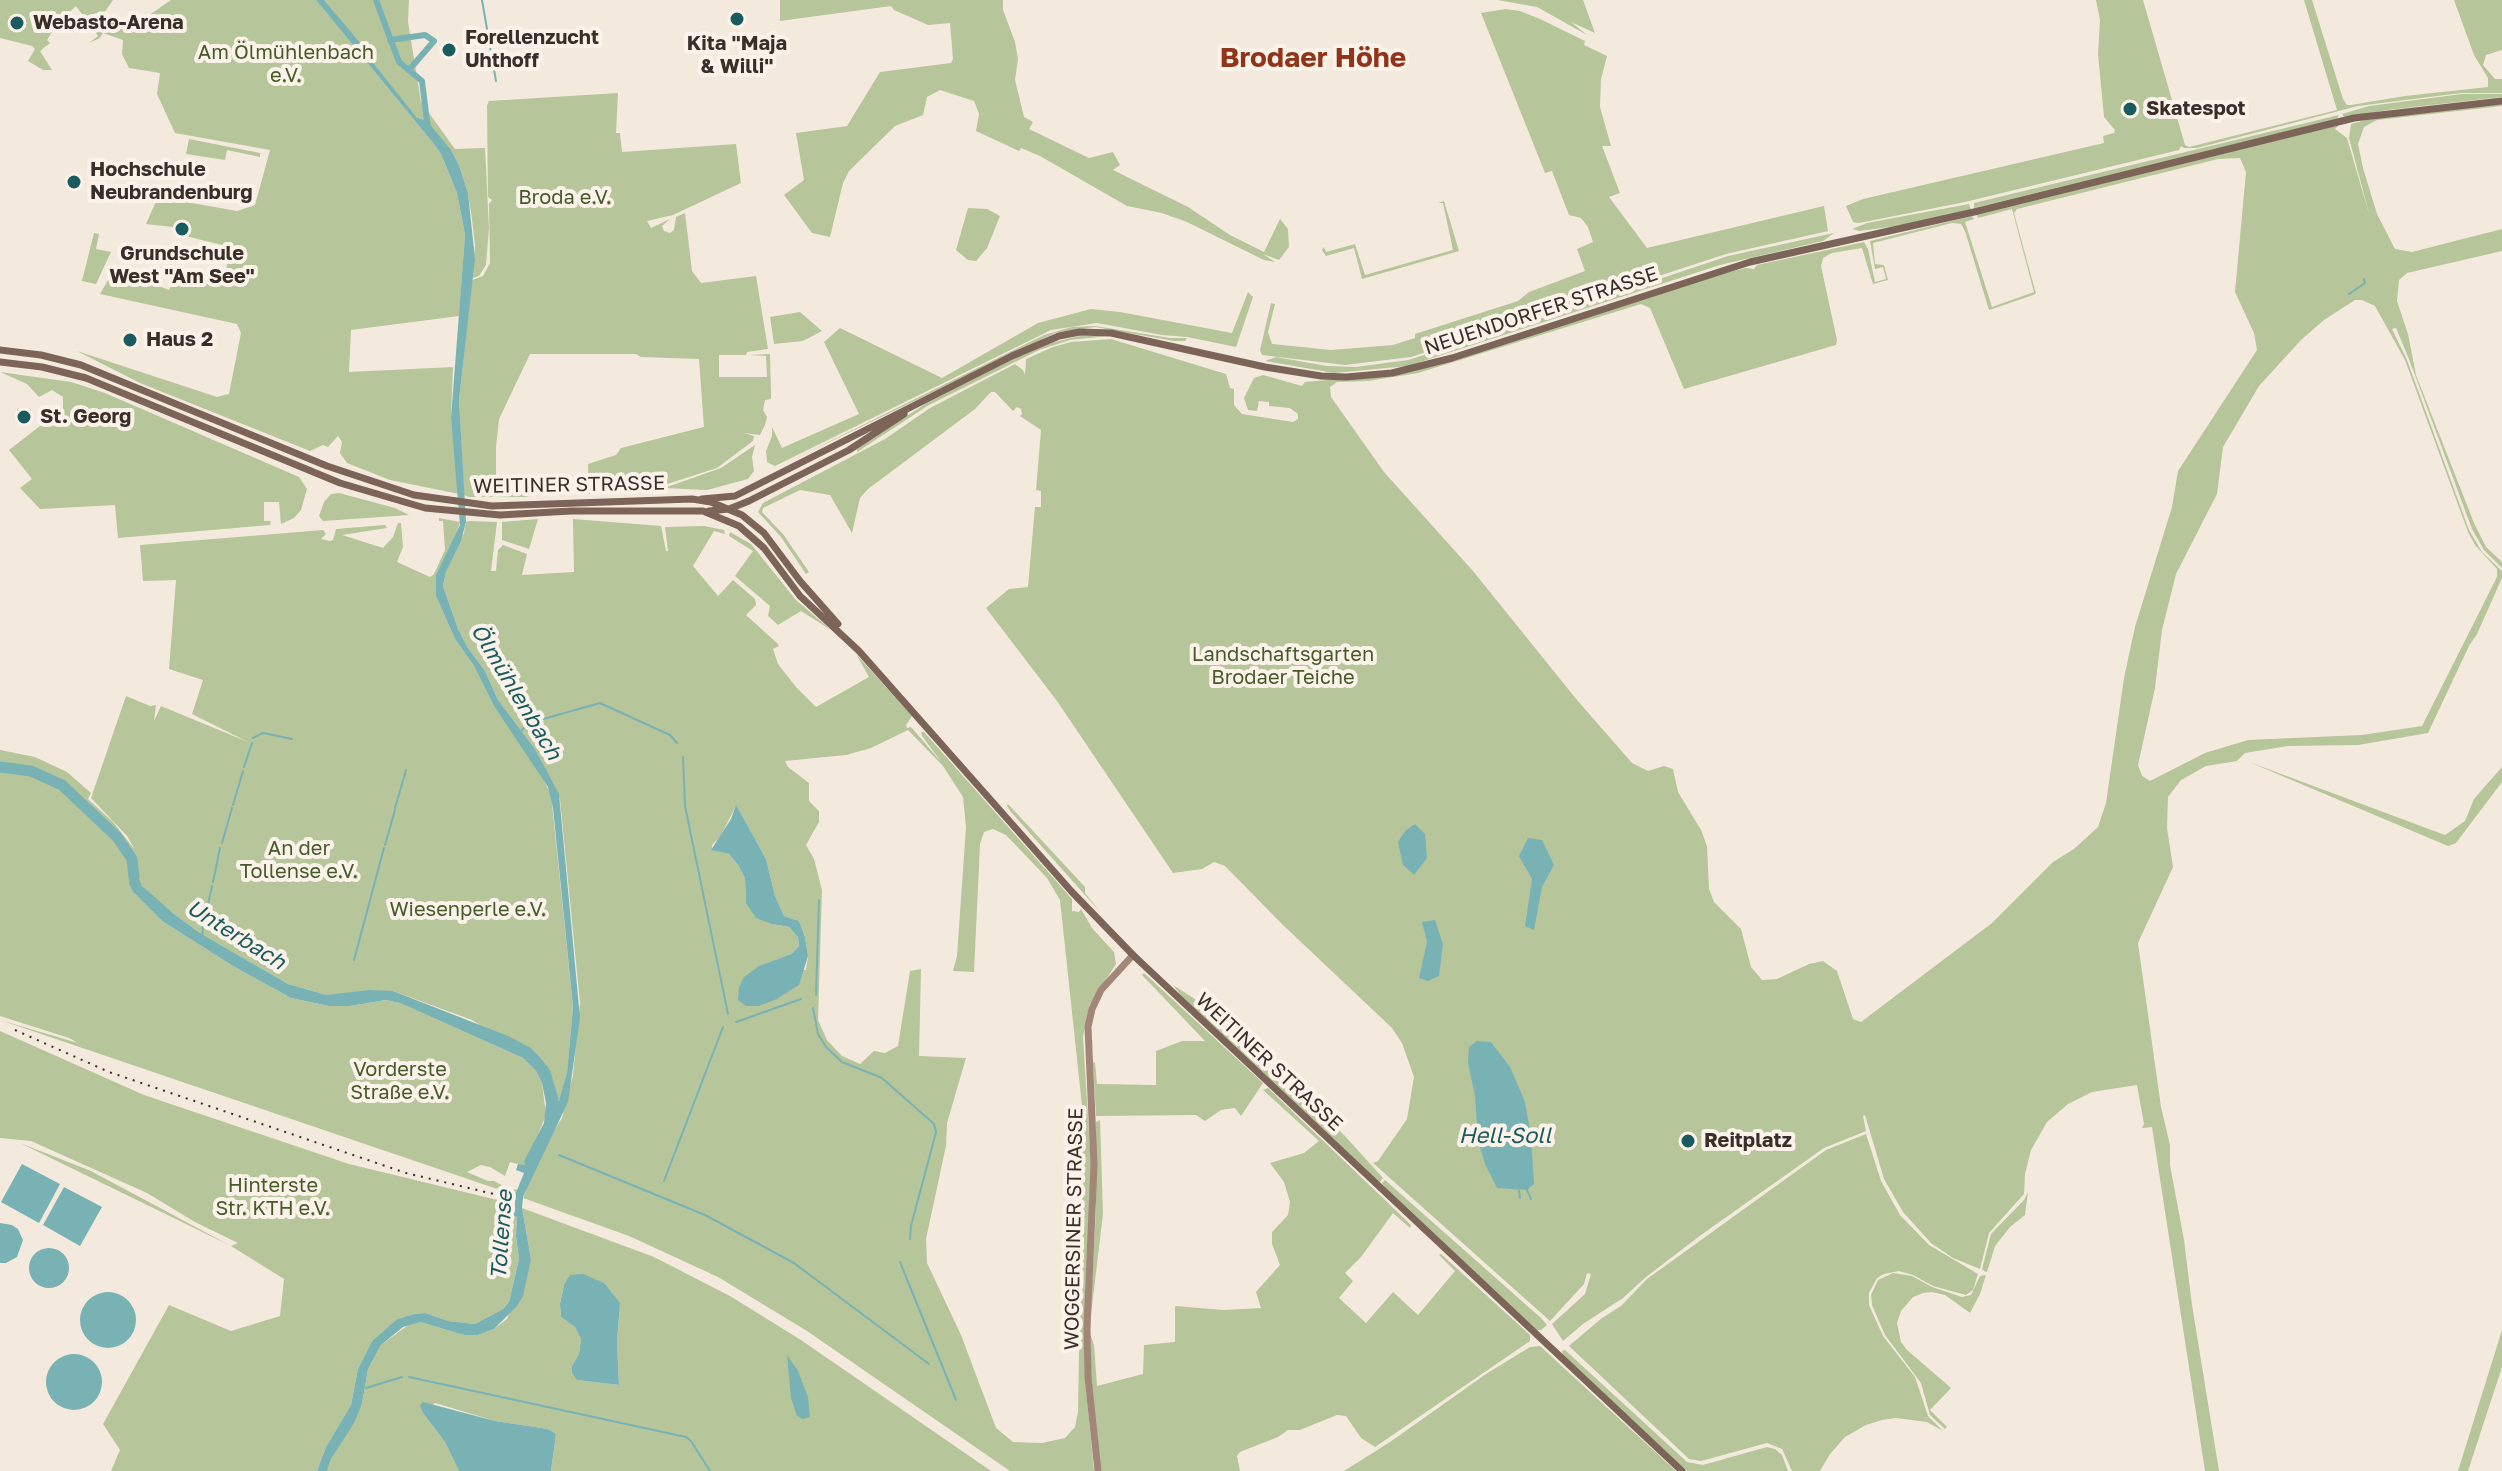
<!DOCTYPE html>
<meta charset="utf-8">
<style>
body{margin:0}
canvas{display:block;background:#f4e9dd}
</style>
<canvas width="2502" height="1471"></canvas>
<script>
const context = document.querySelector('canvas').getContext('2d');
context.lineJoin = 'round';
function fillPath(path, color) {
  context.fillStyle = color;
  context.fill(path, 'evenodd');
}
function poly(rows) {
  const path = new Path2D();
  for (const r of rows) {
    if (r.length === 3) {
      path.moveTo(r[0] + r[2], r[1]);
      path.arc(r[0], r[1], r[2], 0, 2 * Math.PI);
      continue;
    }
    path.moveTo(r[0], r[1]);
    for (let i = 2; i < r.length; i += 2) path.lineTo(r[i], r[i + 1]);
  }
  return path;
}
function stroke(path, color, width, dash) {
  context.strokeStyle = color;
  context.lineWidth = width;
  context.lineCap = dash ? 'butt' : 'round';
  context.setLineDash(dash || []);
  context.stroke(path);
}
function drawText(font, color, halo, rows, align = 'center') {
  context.font = font + ' "Golos Text",sans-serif';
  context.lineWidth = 8;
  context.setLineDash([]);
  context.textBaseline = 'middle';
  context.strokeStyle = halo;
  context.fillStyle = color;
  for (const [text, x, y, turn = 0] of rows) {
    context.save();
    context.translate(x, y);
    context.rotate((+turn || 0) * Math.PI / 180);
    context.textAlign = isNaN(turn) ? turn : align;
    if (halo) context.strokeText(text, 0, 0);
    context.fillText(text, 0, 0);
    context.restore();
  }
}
fillPath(poly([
 [0,0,113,0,102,16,95,13,91,20,98,25,100,22,113,23,118,17,129,29,171,0,316,0,433,143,441,154,457,193,465,235,459,316,351,330,349,372,453,367,451,418,459,494,390,480,347,463,340,453,342,442,338,436,328,447,323,445,310,451,140,383,77,351,217,397,229,394,241,333,237,324,100,294,115,268,169,290,176,274,189,279,192,270,224,282,230,247,186,236,181,228,146,224,158,197,237,211,255,205,270,150,175,133,157,94,160,73,129,68,122,54,123,40,103,33,100,38,89,43,98,36,76,6,57,24,47,40,50,43,40,51,52,70,43,70,28,61,35,49,32,46,0,38],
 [324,0,409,0,408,22,421,102,455,149,485,148,489,228,486,265,479,276,473,278,475,245,472,219,468,193,459,165,451,150,417,119],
 [780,0,1003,0,1003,10,1015,42,1018,59,1015,80,1024,117,1033,122,1029,129,1089,158,1113,152,1120,165,1113,170,1188,207,1230,235,1264,252,1280,219,1288,229,1289,247,1279,260,1263,254,1275,262,1264,260,1187,222,1162,213,1127,206,1040,156,1021,148,1019,151,976,131,979,114,974,101,940,90,927,97,923,115,895,126,849,171,843,183,830,237,812,233,784,195,804,180,796,133,847,126,880,72,951,63,953,59,950,23,928,25,894,10,891,6,780,21],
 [1497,0,1583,0,1595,33,1571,22,1587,35,1537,7],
 [2096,0,2143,0,2185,145,2189,147,2337,110,2304,0,2312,0,2343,99,2347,105,2351,105,2405,96,2488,87,2488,78,2474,55,2454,0,2502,0,2502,50,2486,55,2483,65,2495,79,2502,79,2502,93,2461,93,2358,106,2197,148,2184,148,2181,146,2179,150,1965,202,1859,223,1853,222,1846,206,1863,199,2104,143,2103,136,2114,133,2115,130,2104,117,2098,54,2100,20],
 [1506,9,1520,11,1540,19,1585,41,1584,45,1607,56,1601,79,1600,107,1611,146,1602,146,1620,193,1609,197,1647,248,1824,206,1828,231,1726,254,1411,357,1345,365,1262,355,1260,350,1271,303,1275,304,1268,332,1272,344,1331,350,1393,345,1415,338,1415,334,1518,301,1529,292,1585,271,1577,249,1593,242,1588,227,1581,218,1569,215,1552,171,1545,173,1481,13],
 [618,93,616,133,620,133,622,152,736,144,741,183,673,215,647,221,651,228,670,219,662,226,664,231,670,233,674,230,676,217,685,213,692,271,701,283,756,276,768,349,747,352,746,355,719,355,719,377,767,377,766,356,750,355,770,354,771,395,771,399,765,400,763,410,767,417,765,425,760,435,744,433,754,436,753,441,717,468,658,487,589,494,588,464,616,455,621,448,704,427,699,359,641,357,636,354,530,354,499,419,496,447,496,480,529,497,469,497,464,495,459,400,472,280,483,276,490,263,489,204,492,200,488,197,487,106,489,101],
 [2462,94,2502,94,2502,97,2387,110,2345,118,2342,114,2369,106],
 [2502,104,2502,106,2377,120,2364,127,2358,144,2363,168,2377,214,2395,249,2412,252,2502,229,2502,251,2407,273,2399,280,2397,301,2408,334,2416,375,2474,523,2486,547,2502,562,2502,568,2484,550,2472,529,2409,359,2396,328,2392,329,2407,360,2469,530,2482,552,2502,571,2502,578,2477,634,2469,646,2428,733,2358,745,2288,746,2245,753,2237,761,2206,766,2181,780,2168,797,2167,828,2173,867,2138,943,2161,1107,2170,1145,2170,1165,2184,1240,2192,1305,2219,1471,2205,1471,2152,1127,2142,1128,2144,1124,2137,1085,2092,1092,2068,1104,2047,1122,2031,1150,2025,1174,2024,1194,1989,1233,1980,1269,1953,1258,1931,1243,1903,1212,1884,1179,1865,1115,1863,1116,1866,1131,1824,1148,1701,1235,1646,1277,1623,1298,1583,1324,1563,1341,1552,1324,1585,1294,1591,1274,1587,1273,1584,1284,1550,1321,1373,1163,1378,1161,1407,1119,1414,1077,1402,1043,1392,1028,1283,925,1225,866,1214,862,1202,869,1173,873,1057,701,986,608,1009,589,1028,587,1035,507,1041,507,1041,491,1036,490,1041,430,1020,416,1022,414,1021,409,1017,407,1013,411,995,392,991,392,975,409,868,489,860,498,852,533,830,495,800,490,763,508,762,512,783,534,809,572,806,574,781,537,758,512,763,503,885,439,930,408,1015,364,1023,370,1025,375,1026,359,1053,347,1071,342,1111,339,1226,374,1230,388,1234,389,1234,405,1242,414,1293,422,1298,419,1298,414,1290,408,1269,406,1269,402,1259,401,1257,411,1248,410,1244,398,1254,378,1263,375,1302,386,1305,382,1407,373,1692,282,1745,268,1754,269,1757,265,1864,242,1868,249,1875,282,1886,279,1883,267,1875,269,1870,241,1972,216,1974,219,1965,222,1992,307,2034,292,2012,209,1978,218,1977,215,2339,125,2335,129,2347,138,2370,217,2349,138,2351,124,2369,119],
 [2240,158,2246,172,2235,292,2254,333,2257,350,2178,471,2172,507,2135,627,2124,678,2106,803,2098,827,2074,849,2053,862,1992,923,1861,1022,1853,1019,1837,971,1823,961,1809,964,1777,979,1762,980,1751,967,1741,929,1714,902,1709,889,1707,846,1701,830,1678,792,1673,769,1664,766,1648,771,1632,763,1577,700,1473,571,1384,472,1331,397,1330,387,1337,382,1368,381,1418,373,1641,304,1650,308,1684,389,1836,345,1837,340,1821,266,1823,258,1832,253,1862,248,1873,284,1888,280,1884,265,1875,264,1873,243,1952,223,1961,224,1965,231,1989,310,2036,294,2014,213,2017,209,2218,159],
 [2355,300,2362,300,2375,306,2405,360,2468,532,2475,545,2497,569,2497,577,2422,726,2362,735,2248,740,2205,753,2150,781,2142,776,2138,765,2155,688,2162,630,2176,574,2217,494,2223,447,2259,386,2301,340,2324,320],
 [2339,115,2337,119,1974,208,1974,203],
 [189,139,260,153,260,157,227,150,225,160,186,154],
 [1444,201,1459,251,1362,279,1354,248,1326,256,1322,250,1324,247,1326,252,1355,244,1365,275,1453,250,1443,203,1438,203],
 [1969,204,1971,210,1904,225,1860,231,1852,229,1867,223],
 [968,208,987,209,1000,216,987,248,976,261,968,260,956,250],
 [94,233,99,234,96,249,111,252,96,284,82,281],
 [1834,233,1823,241,1720,265,1408,366,1334,373,1265,361,1276,357,1327,366,1356,367,1408,360,1534,321,1728,256],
 [1248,292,1253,297,1236,347,1187,337,1162,335,1097,323,1051,330,775,466,767,462,766,451,772,436,772,427,782,448,859,414,824,342,840,328,942,378,1038,323,1091,309,1120,312,1232,333],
 [800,312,822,331,803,341,774,344,770,317],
 [1095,326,1170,338,1187,338,1185,341,1174,341,1095,327,1055,333,782,465,1044,335,1072,327],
 [1080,336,1108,336,1070,340,1039,350,929,405,857,452,857,449,925,404,1013,359,1050,343],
 [0,372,71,382,105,393,299,477,307,489,301,510,294,518,281,524,279,502,264,502,264,521,271,521,270,525,118,538,115,505,40,509,20,488,32,479,9,450,63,408,63,397,52,390,39,397,27,384],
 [755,445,752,457,754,471,748,479,707,490,664,488,721,468],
 [339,493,395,508,409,515,323,521,319,516,324,502,331,494],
 [439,518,460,522,454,541,436,575,436,596,455,639,474,666,494,706,533,761,551,794,573,1007,567,1072,560,1099,557,1100,550,1070,472,1020,393,991,327,995,288,984,200,933,174,914,146,891,130,870,129,884,133,892,162,921,233,966,291,998,329,1006,350,1006,386,1000,400,1003,523,1058,536,1071,542,1083,546,1115,525,1166,510,1162,505,1176,490,1167,481,1165,467,1172,488,1181,494,1181,507,1188,518,1190,515,1195,0,1020,78,1043,69,1038,0,1016,0,750,35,757,67,772,91,793,88,799,113,822,135,850,127,836,91,798,126,696,150,706,156,705,154,721,161,706,248,742,192,714,203,680,169,669,176,580,143,581,140,545,323,530,326,534,321,539,330,541,333,540,336,529,385,525,387,528,342,535,383,548,393,537,398,523,401,523,403,547,397,562,430,577,434,574,445,550,443,521,439,521],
 [538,519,529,549,502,540,502,522],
 [573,519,661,526,666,551,668,551,665,527,704,526,724,530,725,534,714,531,693,566,718,596,733,580,755,599,756,605,746,615,778,644,779,646,773,649,778,664,796,687,816,707,869,677,856,654,912,716,906,725,907,728,911,727,942,763,922,736,921,732,924,732,1072,899,1072,911,1079,912,1081,909,1092,928,1114,952,1116,964,1089,1006,1083,1037,1091,1165,1084,1338,1085,1378,1094,1471,1010,1471,807,1331,718,1277,629,1236,523,1198,545,1145,562,1118,573,1075,580,1003,560,799,535,749,498,700,485,671,468,648,458,629,443,586,446,572,464,533,466,522,469,521,497,522,491,571,496,571,498,550,503,545,527,554,522,575,574,572],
 [908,730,943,766,963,797,966,827,957,956,953,971,974,972,980,844,984,832,993,829,1006,835,1047,878,1060,900,1083,1115,1078,1412,1075,1427,1065,1438,1042,1443,1013,1442,996,1428,961,1335,927,1263,926,1239,946,1146,947,1123,966,1058,919,1056,921,969,910,971,898,1046,885,1053,874,1051,860,1064,842,1056,827,1040,818,1020,822,890,814,859,806,845,819,822,819,811,809,801,809,783,788,767,785,761,846,755,871,748],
 [736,806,766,859,775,896,784,916,799,921,805,937,808,956,806,970,760,966,791,954,799,946,798,937,789,927,772,924,746,903,745,878,738,865,729,854,712,850,712,845,720,837],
 [730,532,751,544,796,600,831,630,801,611,778,625,768,616,770,606,735,576,753,551,729,536],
 [2249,762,2445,835,2465,821,2474,799,2502,767,2502,782,2456,843,2448,846],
 [1008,804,1085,887,1085,893,1101,913,1011,812,1007,806],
 [1144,973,1263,1083,1241,1116,1235,1108,1221,1110,1205,1121,1196,1115,1096,1116,1093,1063,1095,1062,1097,1084,1156,1085,1156,1051,1182,1041,1205,1041,1142,975],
 [1173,985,1201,1003,1344,1135,1383,1178,1379,1183,1185,1001],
 [0,1031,144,1095,349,1164,514,1204,513,1216,517,1217,516,1236,519,1259,509,1302,503,1309,475,1324,448,1321,425,1313,414,1314,397,1319,372,1341,358,1369,351,1405,326,1447,317,1471,111,1471,120,1450,103,1424,169,1305,231,1331,280,1316,284,1279,231,1246,20,1143,91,1171,231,1246,238,1243,195,1222,147,1193,31,1141,0,1138],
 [1268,1088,1411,1225,1410,1228,1393,1213,1361,1257,1345,1273,1353,1281,1339,1298,1366,1323,1393,1292,1418,1315,1455,1271,1439,1255,1441,1254,1530,1335,1530,1341,1375,1447,1361,1438,1346,1416,1337,1415,1300,1430,1288,1430,1278,1437,1240,1452,1237,1456,1240,1471,1100,1471,1091,1377,1090,1333,1094,1345,1097,1386,1143,1374,1144,1345,1175,1342,1175,1306,1224,1310,1261,1308,1256,1292,1280,1265,1272,1244,1272,1232,1288,1215,1290,1202,1284,1182,1270,1163,1304,1153,1319,1141,1263,1090],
 [1100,1120,1103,1214,1090,1323,1096,1209,1096,1122],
 [1866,1134,1881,1181,1900,1215,1929,1245,1978,1274,1973,1290,1966,1295,1933,1286,1913,1275,1899,1271,1884,1274,1877,1278,1869,1293,1869,1305,1883,1336,1915,1377,1928,1416,1943,1431,1927,1422,1896,1418,1882,1420,1866,1425,1845,1437,1830,1454,1820,1471,1792,1471,1782,1449,1767,1443,1701,1461,1689,1459,1569,1346,1602,1318,1621,1306,1647,1279,1744,1209,1826,1150],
 [1385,1180,1541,1318,1547,1325,1541,1330,1535,1330,1385,1188,1382,1183],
 [2028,1192,2025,1215,2010,1227,1995,1246,1987,1272,1984,1271,1982,1269,1991,1234,2024,1200],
 [522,1208,654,1257,730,1296,801,1340,991,1471,551,1471,556,1434,548,1429,495,1421,435,1403,423,1413,445,1442,459,1471,327,1471,331,1459,362,1404,368,1369,381,1345,411,1323,420,1322,464,1335,478,1335,494,1329,507,1319,531,1259],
 [564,1285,620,1303,617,1343,619,1385,577,1380,572,1366,579,1354,581,1339,575,1327,561,1317,560,1304],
 [1893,1273,1912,1276,1932,1287,1962,1297,1971,1295,1980,1276,1986,1275,1980,1294,1970,1313,1945,1295,1932,1292,1923,1293,1913,1297,1901,1311,1897,1323,1901,1342,1907,1350,1951,1388,1930,1410,1947,1427,1945,1429,1930,1415,1921,1383,1885,1335,1872,1305,1871,1295,1878,1280],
 [2502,1330,2502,1367,2468,1471,2458,1471],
 [1540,1346,1676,1471,1344,1471,1390,1442,1486,1374,1530,1347],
 [1565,1350,1687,1462,1703,1465,1767,1447,1775,1449,1782,1455,1788,1471,1687,1471,1563,1356,1562,1351]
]), '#b7c59b');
fillPath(poly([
 [316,0,324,0,371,56,371,60,417,118,427,121,451,150,459,165,468,193,475,259,459,400,466,522,461,541,446,572,443,586,458,629,468,648,485,671,498,700,535,749,559,794,580,1018,568,1102,523,1197,522,1208,531,1259,523,1296,517,1306,494,1329,478,1335,464,1335,420,1322,403,1327,381,1345,368,1369,362,1404,354,1423,331,1459,327,1471,317,1471,326,1447,351,1405,358,1369,372,1341,397,1319,414,1314,425,1313,448,1321,475,1324,503,1309,509,1302,519,1259,516,1236,517,1217,513,1216,513,1211,515,1211,515,1195,524,1173,516,1170,518,1164,525,1165,524,1161,544,1123,546,1103,542,1083,536,1071,523,1058,400,1003,386,1000,350,1006,329,1006,291,998,233,966,162,921,133,892,129,884,130,870,133,865,142,886,174,914,200,933,288,984,327,995,369,990,393,991,508,1036,531,1048,542,1060,550,1070,559,1101,567,1072,573,1007,553,808,548,787,494,706,474,666,455,639,436,596,436,575,460,525,451,418,465,235,457,193,441,154,433,143],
 [736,805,766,859,775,896,784,916,799,921,805,937,808,956,799,985,777,999,759,1006,746,1006,738,1000,739,987,744,977,759,966,791,954,799,946,798,937,789,927,772,924,756,918,746,903,745,878,738,865,729,854,711,850,731,819],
 [1415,824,1425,834,1427,858,1414,875,1403,865,1398,842,1405,831],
 [1528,838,1542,840,1554,865,1542,887,1534,930,1525,926,1532,879,1519,856],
 [1435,920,1443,944,1439,976,1428,981,1419,978,1427,942,1422,922],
 [1477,1041,1491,1042,1510,1067,1525,1102,1531,1136,1534,1184,1527,1190,1497,1188,1485,1164,1478,1141,1475,1096,1468,1063,1469,1047],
 [22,1164,60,1184,39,1223,1,1202],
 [64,1187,102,1207,80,1246,43,1225],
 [0,1223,12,1225,18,1229,23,1240,17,1257,6,1263,0,1263],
 [49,1268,20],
 [583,1274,604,1283,620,1303,617,1343,619,1385,577,1380,572,1373,572,1366,579,1354,581,1339,575,1327,561,1317,560,1304,564,1285,570,1275],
 [108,1320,28],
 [74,1382,28],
 [787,1355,798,1371,808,1397,810,1417,803,1419,797,1416,791,1398],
 [423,1402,495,1421,548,1429,556,1434,551,1471,459,1471,445,1442,423,1413,420,1406]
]), '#79b2b4');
stroke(poly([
 [482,0,496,81],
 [2349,294,2365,283,2364,279],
 [536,721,600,703,670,735,677,743],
 [521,731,528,723],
 [253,738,263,733,292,739],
 [683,757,685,806,728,1014],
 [244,767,252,743],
 [233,805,243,771],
 [395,808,406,770],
 [222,843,232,808],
 [385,845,395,810],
 [213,882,220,848],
 [204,922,212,886],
 [202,937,203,926],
 [354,960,384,848],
 [816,995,819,900],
 [813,1008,818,1034,826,1047,842,1062,882,1078,934,1124,936,1132,911,1226,910,1239],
 [736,1022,801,999],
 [559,1155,705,1215,794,1263,929,1364],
 [664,1181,723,1027],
 [1527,1190,1531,1199],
 [1519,1191,1520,1198],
 [900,1262,956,1400],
 [409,1377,686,1437,691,1441,710,1471],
 [366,1388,402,1377]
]), '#79b2b4', 2);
stroke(poly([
 [376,0,399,62,422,81,428,129],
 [390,40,425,35,434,41,409,70]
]), '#79b2b4', 6);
stroke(poly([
 [0,767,31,771,62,785,117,837,132,859,134,877]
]), '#79b2b4', 11);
stroke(poly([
 [1098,1471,1088,1377,1087,1328,1094,1165,1088,1027,1092,1009,1101,990,1133,955]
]), '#a28778', 7);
stroke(poly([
 [0,350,41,355,81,365,327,466,414,495,492,506,692,499,711,502,742,515,764,533,800,581,838,624],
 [0,362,42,367,86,378,340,483,425,508,500,515,571,511,703,511,739,526,764,548,800,596,859,651,1072,892,1133,955,1682,1471],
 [702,499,735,496,1012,356,1059,336,1080,332,1111,333,1265,367,1321,376,1346,377,1392,373,1452,358,1750,262,1974,212,2354,118,2502,101],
 [709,511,729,509,749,501,849,450,904,414]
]), '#7d6458', 7);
stroke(poly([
 [15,1030,109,1072,406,1173,498,1195]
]), '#3a2e28', 2, [2, 6]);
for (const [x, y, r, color] of [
 [737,19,8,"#1a5b5f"],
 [17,23,8,"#1a5b5f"],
 [449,50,8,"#1a5b5f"],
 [2130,109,8,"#1a5b5f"],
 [74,182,8,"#1a5b5f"],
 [182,229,8,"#1a5b5f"],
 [130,340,8,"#1a5b5f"],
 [24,417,8,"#1a5b5f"],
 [1688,1141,8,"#1a5b5f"]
]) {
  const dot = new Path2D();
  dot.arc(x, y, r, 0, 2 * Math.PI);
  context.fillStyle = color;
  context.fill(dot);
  stroke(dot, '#fbf3ea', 3);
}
drawText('bold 20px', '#3a2e28', '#fbf3ea', [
 ["Webasto-Arena",33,23],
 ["Forellenzucht",465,38],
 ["Uhthoff",465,61],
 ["Kita \"Maja",737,44,"center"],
 ["& Willi\"",737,67,"center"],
 ["Skatespot",2146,109],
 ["Hochschule",90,170],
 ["Neubrandenburg",90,193],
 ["Grundschule",182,254,"center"],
 ["West \"Am See\"",182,277,"center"],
 ["Haus 2",146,340],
 ["St. Georg",40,417],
 ["Reitplatz",1704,1141]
], 'left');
drawText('20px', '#495a2a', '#fbf3ea', [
 ["Am Ölmühlenbach",286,53],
 ["e.V.",286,76],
 ["Broda e.V.",565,198],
 ["Landschaftsgarten",1283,655],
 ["Brodaer Teiche",1283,678],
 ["An der",299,849],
 ["Tollense e.V.",299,872],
 ["Wiesenperle e.V.",468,910],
 ["Vorderste",400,1070],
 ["Straße e.V.",400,1093],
 ["Hinterste",273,1186],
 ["Str. KTH e.V.",273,1209]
]);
drawText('20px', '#3a2e28', '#fbf3ea', [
 ["NEUENDORFER STRASSE",1541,311,-18],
 ["WEITINER STRASSE",569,485,-1],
 ["WEITINER STRASSE",1269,1062,43],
 ["WOGGERSINER STRASSE",1074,1229,-89]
]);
drawText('italic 22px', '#1a5b5f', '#fbf3ea', [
 ["Ölmühlenbach",516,692,59],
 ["Unterbach",236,935,32],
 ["Hell-Soll",1505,1136],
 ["Tollense",502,1235,-86]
]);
drawText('bold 28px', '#90351a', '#fbf3ea', [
 ["Brodaer Höhe",1313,58]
]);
</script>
